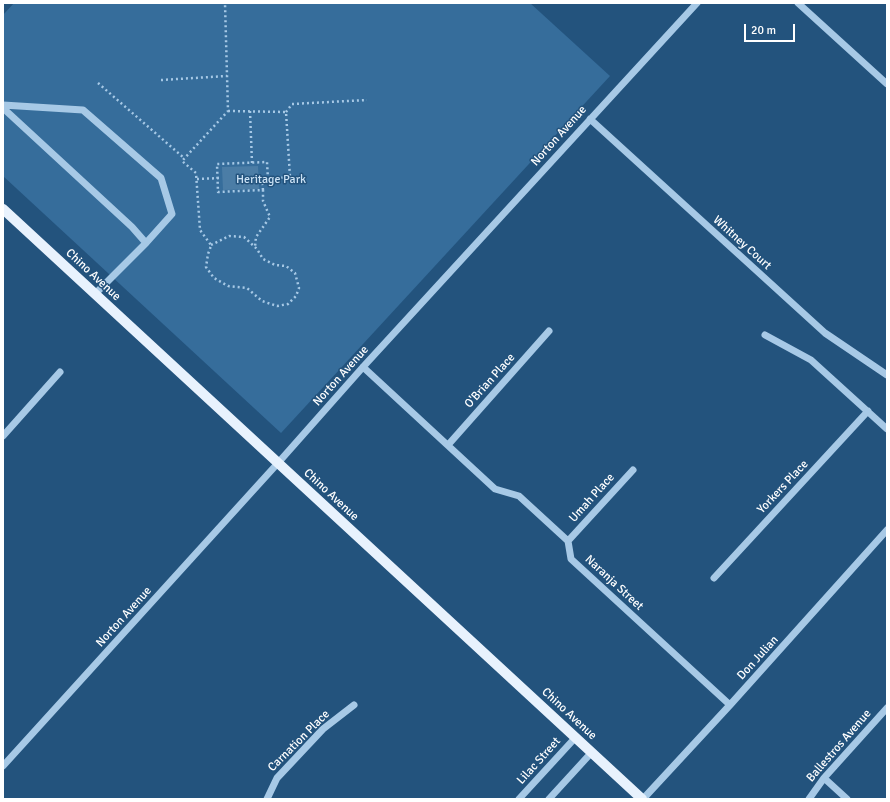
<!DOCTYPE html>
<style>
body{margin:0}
#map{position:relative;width:890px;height:802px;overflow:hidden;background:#23537d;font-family:Signika,sans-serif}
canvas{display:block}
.frame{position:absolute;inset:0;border:4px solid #fff;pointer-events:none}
.scale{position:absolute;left:744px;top:24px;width:51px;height:18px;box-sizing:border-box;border:2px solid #fff;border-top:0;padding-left:5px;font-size:12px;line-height:14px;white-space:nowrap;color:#fff;-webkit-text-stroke:3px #23537d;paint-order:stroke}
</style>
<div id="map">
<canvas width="890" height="802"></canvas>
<div class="frame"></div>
<div class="scale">20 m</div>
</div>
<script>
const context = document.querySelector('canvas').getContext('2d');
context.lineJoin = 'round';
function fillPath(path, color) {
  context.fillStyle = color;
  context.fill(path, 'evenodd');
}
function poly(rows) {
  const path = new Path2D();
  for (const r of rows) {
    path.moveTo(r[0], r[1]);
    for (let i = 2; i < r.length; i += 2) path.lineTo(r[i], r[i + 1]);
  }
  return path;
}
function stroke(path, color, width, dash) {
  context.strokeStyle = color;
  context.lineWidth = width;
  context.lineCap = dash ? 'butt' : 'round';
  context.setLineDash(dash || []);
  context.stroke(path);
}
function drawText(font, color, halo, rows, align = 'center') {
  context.font = font + ' Signika,sans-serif';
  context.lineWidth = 3;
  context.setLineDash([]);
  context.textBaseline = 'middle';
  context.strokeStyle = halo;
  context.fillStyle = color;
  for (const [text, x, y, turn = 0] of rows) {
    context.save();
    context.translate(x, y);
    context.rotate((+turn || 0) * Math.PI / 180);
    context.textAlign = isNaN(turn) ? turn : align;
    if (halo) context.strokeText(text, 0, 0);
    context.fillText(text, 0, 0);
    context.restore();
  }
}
fillPath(poly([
 [14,3,530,3,610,76,281,433,3,176,3,15]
]), '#366d9b');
fillPath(poly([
 [258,166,259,189,223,190,222,167]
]), '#4b7da6');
stroke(poly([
 [161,80,227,76],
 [98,83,184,158],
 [228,111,286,112,290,177,268,179,267,162,217,164,218,192,263,190,263,201,270,217,256,237,255,247],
 [250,111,252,163],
 [286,112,292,104,367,100],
 [197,179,222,178],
 [263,190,262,179,268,179],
 [211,245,229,236,244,237,257,249,263,259,275,265,286,266,295,273,299,288,296,296,288,304,277,306,262,301,247,288,228,286,214,278,206,267,208,254,211,246,211,245,200,230,196,173,182,161,228,111,225,3]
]), '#a7c9e6', 2.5, [2, 3]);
stroke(poly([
 [798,3,887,84],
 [3,105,83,110,161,178,172,214,146,243,132,227,3,108],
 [590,119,825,333,887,375],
 [95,294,146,243],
 [765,335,811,360,887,429],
 [363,367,495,489,519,496,568,541,571,559,730,705],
 [3,436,60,372],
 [448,445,549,331],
 [568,541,633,470],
 [714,578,868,411],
 [3,766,278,463,363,367,697,3],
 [824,778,847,799],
 [267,799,277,778,323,729,354,705],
 [519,799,575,738],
 [549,799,592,752],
 [643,799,730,705,887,530],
 [809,799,824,778,887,708]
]), '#a7c9e6', 7);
stroke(poly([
 [3,209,642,799]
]), '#e8f2fd', 10);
drawText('12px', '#fff', '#23537d', [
 ["Norton Avenue",559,136,-48],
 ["Whitney Court",742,243,42],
 ["Chino Avenue",93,275,43],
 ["Norton Avenue",341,376,-48],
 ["O'Brian Place",490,381,-48],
 ["Yorkers Place",783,487,-47],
 ["Chino Avenue",331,495,43],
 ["Umah Place",592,498,-48],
 ["Naranja Street",614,583,43],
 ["Norton Avenue",124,617,-48],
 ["Don Julian",758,658,-48],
 ["Chino Avenue",569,714,43],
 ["Carnation Place",299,741,-45],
 ["Ballestros Avenue",839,746,-49],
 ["Lilac Street",539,761,-48]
]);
drawText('12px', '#cbe2f5', '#23537d', [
 ["Heritage Park",271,180]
]);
</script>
